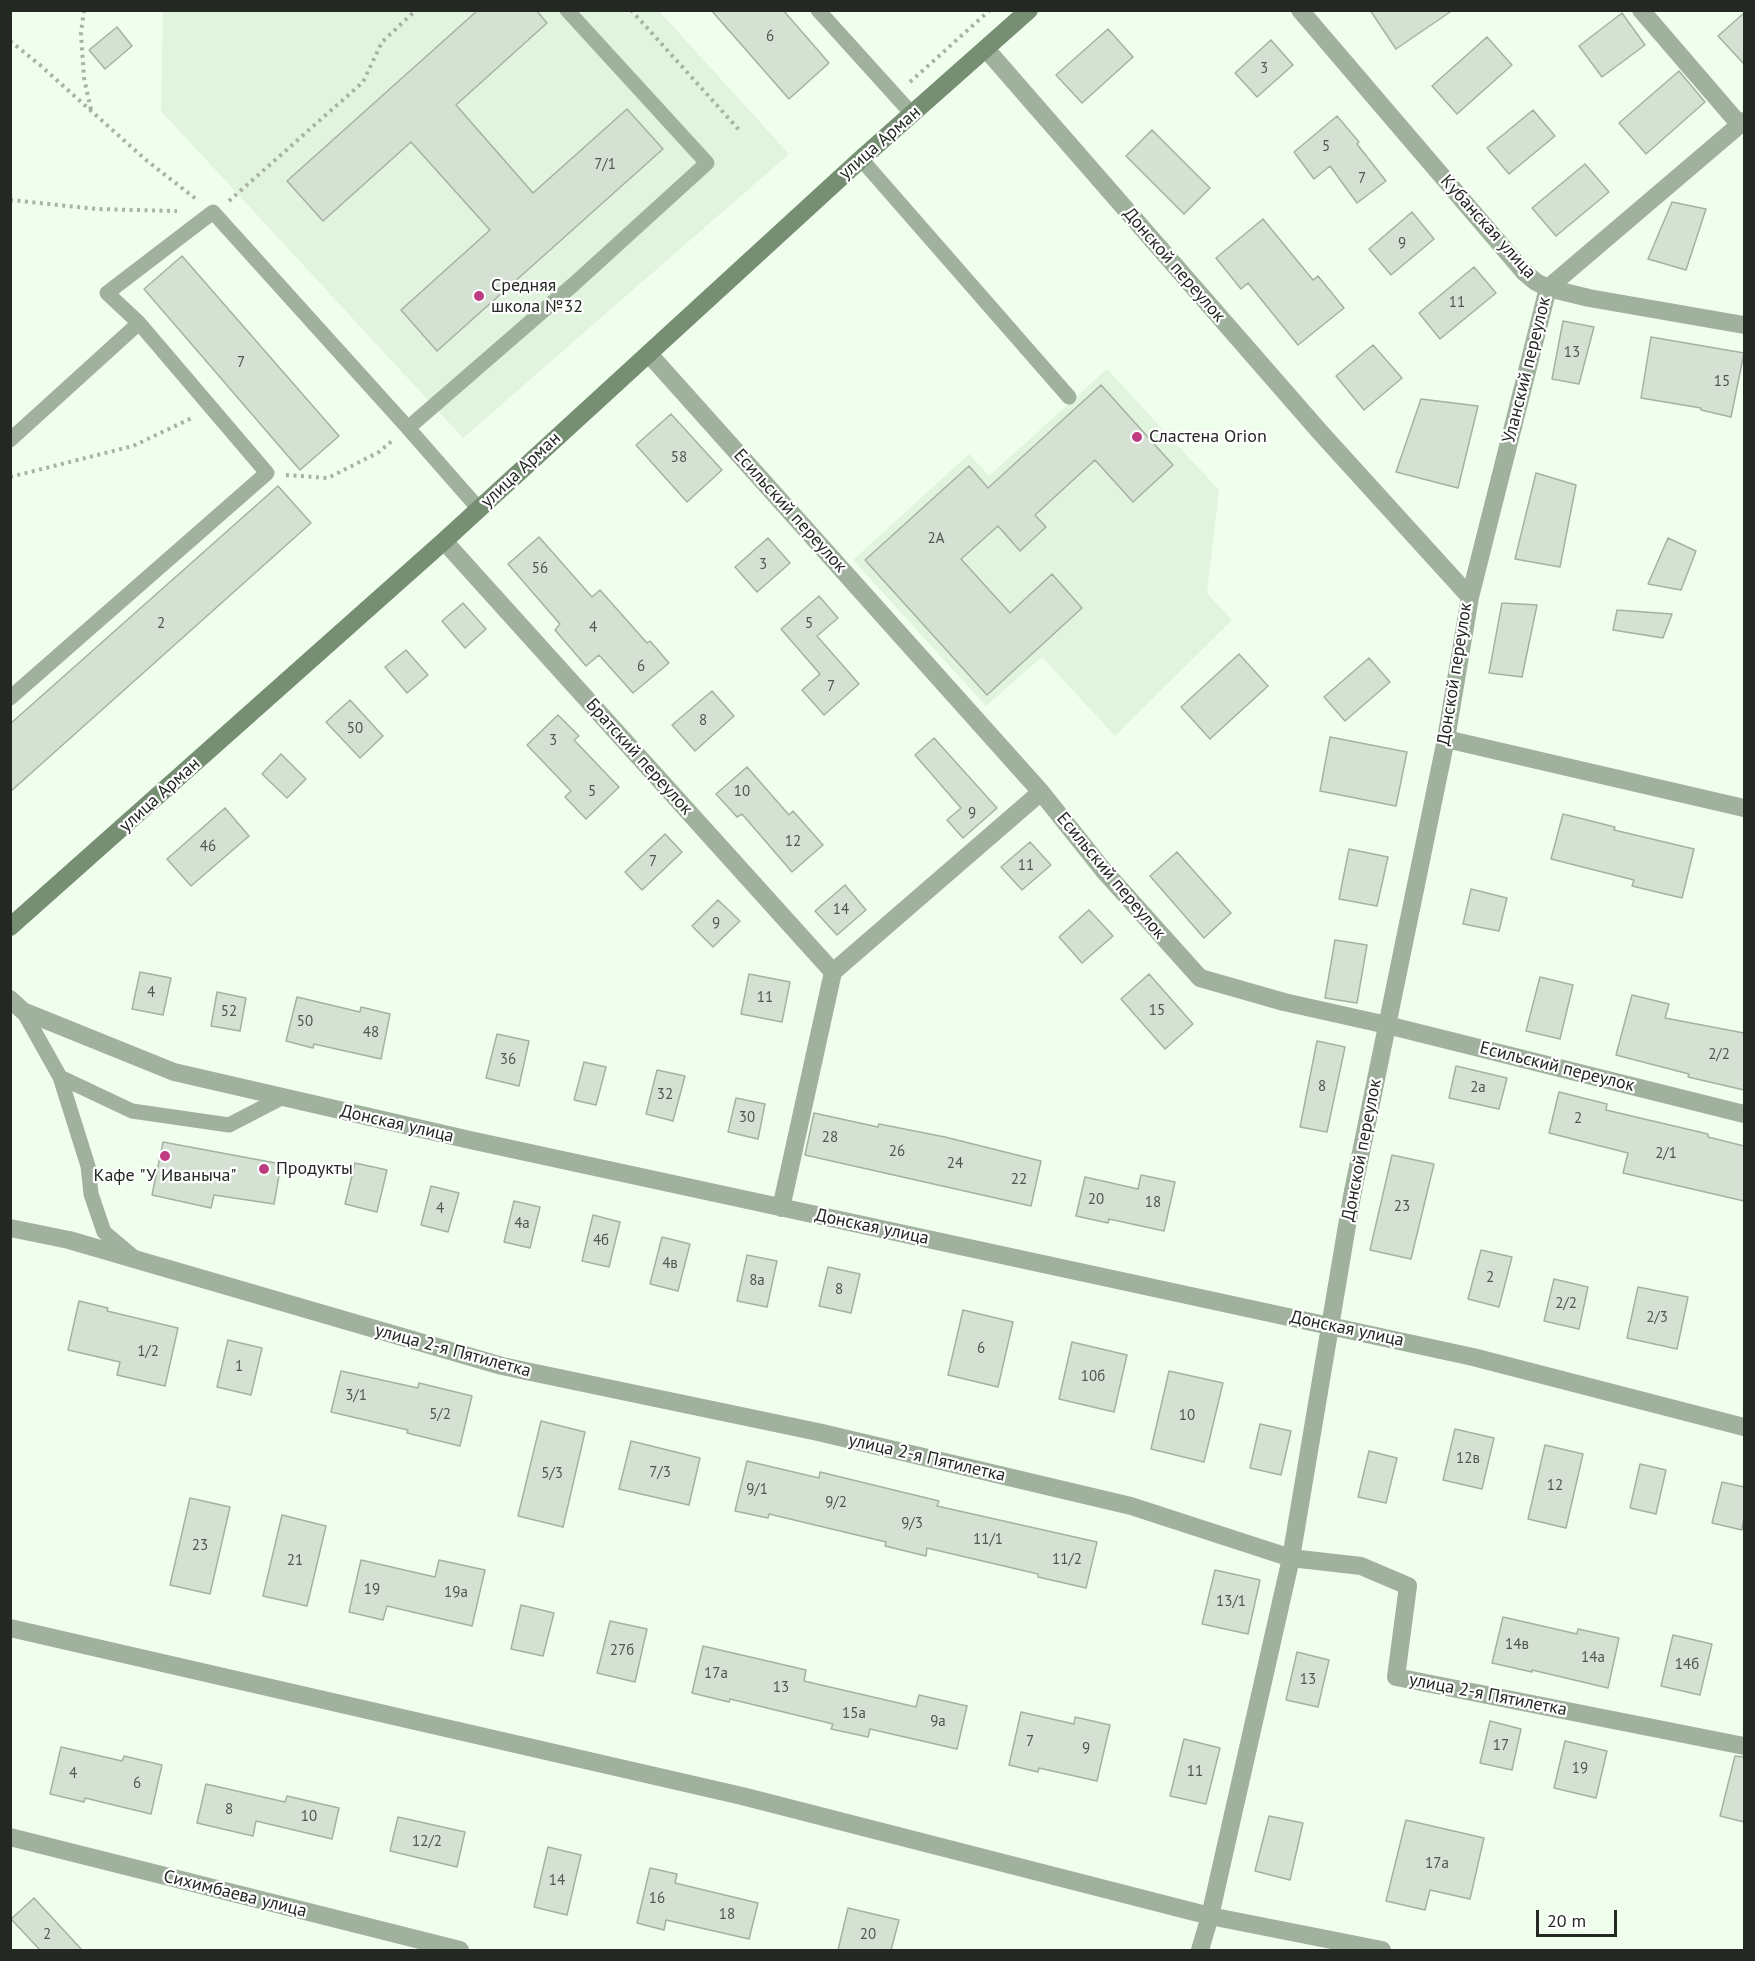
<!DOCTYPE html>
<meta charset="utf-8">
<style>
body{margin:0}
#map{position:relative;width:1755px;height:1961px;overflow:hidden;background:#f0feee;font-family:"PT Sans",sans-serif}
canvas{display:block}
.frame{position:absolute;inset:0;border:12px solid #232822;pointer-events:none}
.scale{position:absolute;left:1536px;top:1910px;width:81px;height:27px;box-sizing:border-box;border:3px solid #232822;border-top:0;padding-left:8px;font-size:18px;line-height:21px;white-space:nowrap;color:#232822;-webkit-text-stroke:4px #fff;paint-order:stroke}
</style>
<div id="map">
<canvas width="1755" height="1961"></canvas>
<div class="frame"></div>
<div class="scale">20 m</div>
</div>
<script>
const context = document.querySelector('canvas').getContext('2d');
context.lineJoin = 'round';
function fillPath(path, color) {
  context.fillStyle = color;
  context.fill(path, 'evenodd');
}
function poly(rows) {
  const path = new Path2D();
  for (const r of rows) {
    path.moveTo(r[0], r[1]);
    for (let i = 2; i < r.length; i += 2) path.lineTo(r[i], r[i + 1]);
  }
  return path;
}
function stroke(path, color, width, dash) {
  context.strokeStyle = color;
  context.lineWidth = width;
  context.lineCap = dash ? 'butt' : 'round';
  context.setLineDash(dash || []);
  context.stroke(path);
}
function drawText(font, color, halo, rows, align = 'center') {
  context.font = font + ' "PT Sans",sans-serif';
  context.lineWidth = 4.5;
  context.setLineDash([]);
  context.textBaseline = 'middle';
  context.strokeStyle = halo;
  context.fillStyle = color;
  for (const [text, x, y, turn = 0] of rows) {
    context.save();
    context.translate(x, y);
    context.rotate((+turn || 0) * Math.PI / 180);
    context.textAlign = isNaN(turn) ? turn : align;
    if (halo) context.strokeText(text, 0, 0);
    context.fillText(text, 0, 0);
    context.restore();
  }
}
fillPath(poly([
 [163,11,659,11,789,154,463,438,161,111],
 [1107,369,1219,490,1207,593,1232,620,1115,736,1042,657,986,706,853,560,969,454,989,476]
]), '#e1f4de');
const building = poly([
 [478,10,536,10,547,23,456,105,533,193,627,109,663,149,437,351,401,310,490,230,411,142,323,221,287,181,478,10],
 [711,10,783,10,829,63,789,99,711,10],
 [1370,10,1453,10,1396,49,1370,10],
 [1622,13,1645,45,1602,77,1579,46,1622,13],
 [1744,13,1744,64,1718,36,1744,13],
 [117,27,132,46,105,69,89,50,117,27],
 [1108,29,1133,57,1082,103,1056,75,1108,29],
 [1487,37,1512,65,1457,114,1432,86,1487,37],
 [1271,40,1293,65,1257,97,1235,73,1271,40],
 [1679,71,1705,102,1646,154,1619,123,1679,71],
 [1533,110,1555,136,1509,174,1487,148,1533,110],
 [1337,116,1359,142,1357,144,1386,181,1357,203,1330,166,1314,179,1294,152,1337,116],
 [1152,130,1210,188,1184,214,1126,156,1152,130],
 [1585,164,1609,192,1556,236,1532,208,1585,164],
 [1672,202,1706,209,1686,270,1648,259,1672,202],
 [1412,212,1434,239,1391,275,1369,249,1412,212],
 [1263,219,1313,280,1318,276,1344,308,1298,345,1248,283,1241,289,1216,258,1263,219],
 [182,256,339,436,300,470,144,289,182,256],
 [1474,267,1496,293,1440,339,1419,313,1474,267],
 [1563,321,1594,327,1579,384,1552,379,1563,321],
 [1651,337,1744,353,1731,417,1701,410,1701,408,1641,398,1651,337],
 [1373,345,1402,378,1364,410,1336,376,1373,345],
 [1101,385,1173,465,1133,502,1095,460,1035,515,1046,527,1020,551,998,526,961,559,1010,613,1052,574,1082,608,987,695,865,560,969,466,988,488,1101,385],
 [1421,399,1478,406,1458,488,1396,472,1421,399],
 [671,414,722,470,687,502,636,445,671,414],
 [1536,473,1576,485,1560,567,1515,559,1536,473],
 [278,486,311,523,10,792,10,724,278,486],
 [539,537,592,597,600,590,647,643,650,641,669,663,633,693,599,655,586,666,555,630,560,624,508,564,539,537],
 [768,538,790,563,757,592,735,567,768,538],
 [1668,538,1696,551,1681,590,1648,584,1668,538],
 [819,596,838,618,817,636,859,684,824,715,802,690,820,674,781,629,819,596],
 [463,603,486,629,465,648,442,621,463,603],
 [1502,603,1537,605,1522,677,1489,673,1502,603],
 [1617,610,1672,614,1663,638,1613,630,1617,610],
 [406,650,428,675,407,693,385,667,406,650],
 [1239,654,1268,686,1210,739,1181,707,1239,654],
 [1369,658,1390,682,1345,721,1324,697,1369,658],
 [712,691,734,716,695,751,672,725,712,691],
 [350,700,383,736,360,758,326,722,350,700],
 [558,715,579,736,574,740,619,787,586,819,565,797,571,791,527,745,558,715],
 [1330,737,1407,752,1396,806,1320,791,1330,737],
 [934,738,997,808,963,838,947,820,961,808,915,755,934,738],
 [281,754,306,779,287,798,262,774,281,754],
 [747,767,789,815,793,811,823,845,792,872,742,814,737,817,716,794,747,767],
 [225,808,249,836,191,886,167,859,225,808],
 [1563,814,1615,827,1614,830,1694,849,1682,898,1632,886,1634,880,1551,859,1563,814],
 [665,834,682,852,642,890,625,872,665,834],
 [1030,842,1051,865,1022,890,1001,867,1030,842],
 [1349,849,1388,857,1377,906,1339,899,1349,849],
 [1177,852,1231,913,1204,938,1150,876,1177,852],
 [845,885,866,910,837,935,815,911,845,885],
 [1471,889,1507,898,1499,931,1463,924,1471,889],
 [718,900,740,921,713,947,692,926,718,900],
 [1089,910,1113,936,1082,963,1059,937,1089,910],
 [1335,940,1367,945,1357,1003,1325,998,1335,940],
 [140,972,171,978,163,1015,132,1009,140,972],
 [749,974,790,982,782,1022,741,1014,749,974],
 [1149,974,1193,1024,1165,1049,1121,999,1149,974],
 [1540,977,1573,985,1560,1039,1526,1031,1540,977],
 [217,992,246,998,240,1031,211,1026,217,992],
 [1632,995,1669,1004,1665,1018,1744,1033,1744,1090,1688,1077,1689,1074,1616,1055,1632,995],
 [297,997,360,1012,361,1007,390,1014,381,1059,314,1044,313,1048,286,1041,297,997],
 [497,1034,529,1041,519,1086,486,1078,497,1034],
 [1317,1041,1345,1047,1327,1132,1300,1127,1317,1041],
 [584,1062,606,1067,596,1105,574,1100,584,1062],
 [1456,1066,1507,1078,1499,1109,1449,1098,1456,1066],
 [657,1070,685,1076,673,1121,646,1114,657,1070],
 [1559,1092,1607,1104,1606,1110,1708,1134,1708,1137,1744,1146,1744,1201,1623,1173,1628,1153,1549,1133,1559,1092],
 [736,1098,765,1104,758,1139,728,1132,736,1098],
 [814,1113,878,1127,879,1124,945,1137,1041,1161,1031,1206,805,1155,814,1113],
 [163,1142,281,1164,274,1204,214,1195,211,1208,152,1195,163,1142],
 [1392,1155,1434,1164,1411,1259,1370,1250,1392,1155],
 [355,1163,387,1170,377,1212,345,1204,355,1163],
 [1141,1175,1175,1182,1164,1231,1109,1219,1108,1223,1076,1216,1085,1177,1138,1189,1141,1175],
 [431,1186,459,1193,448,1232,421,1225,431,1186],
 [514,1201,540,1207,530,1248,504,1242,514,1201],
 [593,1215,620,1222,609,1267,582,1261,593,1215],
 [662,1237,690,1244,678,1291,650,1284,662,1237],
 [1481,1250,1512,1257,1499,1307,1468,1299,1481,1250],
 [747,1255,777,1261,767,1307,737,1301,747,1255],
 [828,1267,860,1274,851,1313,819,1306,828,1267],
 [1554,1279,1588,1287,1579,1329,1544,1321,1554,1279],
 [1638,1287,1688,1297,1677,1349,1627,1338,1638,1287],
 [79,1301,108,1308,107,1311,178,1328,165,1386,117,1375,120,1362,68,1350,79,1301],
 [963,1310,1013,1322,998,1387,948,1375,963,1310],
 [228,1340,262,1348,251,1395,217,1387,228,1340],
 [1072,1342,1127,1355,1114,1412,1059,1399,1072,1342],
 [341,1371,418,1388,419,1383,472,1396,460,1446,407,1433,408,1430,331,1412,341,1371],
 [1169,1371,1223,1383,1204,1462,1151,1449,1169,1371],
 [541,1421,585,1432,563,1527,518,1516,541,1421],
 [1260,1424,1291,1431,1281,1475,1250,1468,1260,1424],
 [1455,1429,1494,1438,1482,1489,1443,1480,1455,1429],
 [631,1441,700,1458,689,1505,619,1489,631,1441],
 [1545,1445,1583,1454,1566,1528,1528,1519,1545,1445],
 [1369,1451,1397,1458,1386,1503,1358,1497,1369,1451],
 [747,1461,819,1478,820,1472,939,1501,937,1506,1097,1542,1086,1588,1038,1577,1038,1574,927,1548,926,1556,885,1546,886,1542,769,1514,768,1518,735,1511,747,1461],
 [1640,1464,1666,1470,1656,1514,1630,1508,1640,1464],
 [1722,1482,1744,1487,1744,1517,1742,1530,1712,1523,1722,1482],
 [190,1498,230,1507,210,1594,170,1585,190,1498],
 [282,1515,326,1526,307,1606,263,1596,282,1515],
 [361,1560,435,1577,439,1560,485,1570,472,1626,387,1606,383,1620,349,1612,361,1560],
 [1215,1570,1260,1580,1248,1634,1202,1624,1215,1570],
 [521,1605,554,1613,543,1656,511,1649,521,1605],
 [1503,1617,1577,1634,1578,1629,1619,1638,1608,1688,1532,1670,1532,1672,1492,1663,1503,1617],
 [610,1621,647,1629,635,1682,597,1673,610,1621],
 [1673,1635,1712,1644,1700,1695,1661,1686,1673,1635],
 [703,1646,806,1670,804,1681,916,1707,919,1695,967,1706,957,1749,870,1729,868,1737,831,1729,833,1724,730,1699,729,1702,692,1693,703,1646],
 [1297,1652,1329,1660,1318,1707,1286,1700,1297,1652],
 [1021,1712,1074,1724,1075,1717,1110,1725,1097,1781,1039,1768,1038,1772,1009,1765,1021,1712],
 [1490,1721,1521,1729,1512,1770,1480,1763,1490,1721],
 [1184,1739,1220,1748,1206,1804,1170,1796,1184,1739],
 [1565,1741,1607,1751,1596,1798,1554,1788,1565,1741],
 [61,1747,122,1761,124,1756,162,1765,151,1814,85,1798,84,1802,50,1794,61,1747],
 [1735,1756,1744,1757,1744,1822,1720,1816,1735,1756],
 [206,1784,285,1802,287,1796,339,1808,332,1839,256,1821,253,1836,197,1823,206,1784],
 [1269,1816,1303,1823,1290,1880,1255,1871,1269,1816],
 [398,1817,465,1832,457,1867,390,1851,398,1817],
 [1406,1820,1484,1838,1470,1899,1430,1890,1425,1910,1386,1901,1406,1820],
 [548,1847,581,1855,567,1915,534,1907,548,1847],
 [650,1868,677,1874,675,1883,758,1903,749,1939,666,1920,664,1930,637,1923,650,1868],
 [34,1898,82,1950,40,1950,11,1919,34,1898],
 [848,1908,899,1920,891,1950,838,1950,848,1908]
]);
fillPath(building, '#d5e2d3');
stroke(building, '#a5b2a3', 1.5);
stroke(poly([
 [84,10,81,33,84,78,91,110],
 [631,10,741,132],
 [10,41,40,65,146,160,196,199],
 [910,82,990,10],
 [10,200,97,209,177,211],
 [229,201,363,82,382,42,416,10],
 [286,475,328,478,379,452,393,440],
 [10,477,133,446,194,417]
]), '#a8b3a6', 4, [3, 4.5]);
stroke(poly([
 [818,10,913,115],
 [861,159,1069,397],
 [139,323,107,293,213,212,408,428],
 [10,440,139,323,267,473,10,698],
 [479,509,408,428,574,284,707,163,567,10],
 [23,1011,60,1077,88,1166,91,1194,104,1232,136,1259],
 [60,1077,132,1111,229,1125,283,1097]
]), '#a0b29e', 15);
stroke(poly([
 [1300,10,1524,272,1536,282,1548,288,1589,298,1744,325],
 [1641,10,1740,125],
 [986,49,1320,432,1470,597,1446,739,1352,1196,1291,1558,1210,1916,1200,1950],
 [649,354,1041,792,1104,871,1200,978,1284,1002,1387,1025,1744,1114],
 [444,541,833,972,1041,792],
 [1470,597,1548,288,1744,121],
 [1446,739,1744,808],
 [10,999,23,1011,174,1072,470,1140,1473,1357,1744,1427],
 [781,1208,833,972],
 [10,1228,69,1240,502,1366,818,1432,1131,1506,1291,1558,1361,1566,1408,1586,1396,1677,1744,1746],
 [10,1628,742,1796,1210,1916,1382,1950],
 [10,1837,460,1950]
]), '#a0b29e', 18);
stroke(poly([
 [10,927,444,541,861,159,1029,10]
]), '#768f73', 18);
for (const [x, y, r, color] of [
 [479,296,6,"#be3b80"],
 [1137,437,6,"#be3b80"],
 [165,1156,6,"#be3b80"],
 [264,1169,6,"#be3b80"]
]) {
  const dot = new Path2D();
  dot.arc(x, y, r, 0, 2 * Math.PI);
  context.fillStyle = color;
  context.fill(dot);
  stroke(dot, '#fff', 2);
}
drawText('15px', '#50564e', null, [
 ["6",770,37],
 ["3",1264,69],
 ["5",1326,147],
 ["7/1",605,165],
 ["7",1362,179],
 ["9",1402,244],
 ["11",1457,303],
 ["13",1572,353],
 ["7",241,363],
 ["15",1722,382],
 ["58",679,458],
 ["2А",936,539],
 ["3",763,565],
 ["56",540,569],
 ["2",161,624],
 ["5",809,624],
 ["4",593,628],
 ["6",641,667],
 ["7",831,687],
 ["8",703,721],
 ["50",355,729],
 ["3",553,741],
 ["5",592,792],
 ["10",742,792],
 ["9",972,814],
 ["12",793,842],
 ["46",208,847],
 ["7",653,862],
 ["11",1026,866],
 ["14",841,910],
 ["9",716,924],
 ["4",151,993],
 ["11",765,998],
 ["15",1157,1011],
 ["52",229,1012],
 ["50",305,1022],
 ["48",371,1033],
 ["2/2",1719,1055],
 ["36",508,1060],
 ["8",1322,1087],
 ["2а",1478,1088],
 ["32",665,1095],
 ["30",747,1118],
 ["2",1578,1119],
 ["28",830,1138],
 ["26",897,1152],
 ["2/1",1666,1154],
 ["24",955,1164],
 ["22",1019,1180],
 ["20",1096,1200],
 ["18",1153,1203],
 ["23",1402,1207],
 ["4",440,1209],
 ["4а",522,1224],
 ["4б",601,1241],
 ["4в",670,1264],
 ["2",1490,1278],
 ["8а",757,1281],
 ["8",839,1290],
 ["2/2",1566,1304],
 ["2/3",1657,1318],
 ["6",981,1349],
 ["1/2",148,1352],
 ["1",239,1367],
 ["10б",1093,1377],
 ["3/1",356,1396],
 ["5/2",440,1415],
 ["10",1187,1416],
 ["12в",1468,1459],
 ["7/3",660,1473],
 ["5/3",552,1474],
 ["12",1555,1486],
 ["9/1",757,1490],
 ["9/2",836,1503],
 ["9/3",912,1524],
 ["11/1",988,1540],
 ["23",200,1546],
 ["11/2",1067,1560],
 ["21",295,1561],
 ["19",372,1590],
 ["19а",456,1593],
 ["13/1",1231,1602],
 ["14в",1517,1645],
 ["27б",622,1651],
 ["14а",1593,1658],
 ["14б",1687,1665],
 ["17а",716,1674],
 ["13",1308,1680],
 ["13",781,1688],
 ["15а",854,1714],
 ["9а",938,1722],
 ["7",1030,1742],
 ["17",1501,1746],
 ["9",1086,1749],
 ["19",1580,1769],
 ["11",1195,1772],
 ["4",73,1774],
 ["6",137,1784],
 ["8",229,1810],
 ["10",309,1817],
 ["12/2",427,1842],
 ["17а",1437,1864],
 ["14",557,1881],
 ["16",657,1899],
 ["18",727,1915],
 ["2",47,1935],
 ["20",868,1935]
]);
drawText('18px', '#232822', '#fff', [
 ["улица Арман",880,143,-41],
 ["Кубанская улица",1488,227,48],
 ["Донской переулок",1174,265,49],
 ["Уланский переулок",1527,370,-76],
 ["улица Арман",521,470,-43],
 ["Есильский переулок",790,511,48],
 ["Донской переулок",1455,674,-81],
 ["Братский переулок",639,757,48],
 ["улица Арман",160,795,-42],
 ["Есильский переулок",1111,876,50],
 ["Есильский переулок",1557,1067,14],
 ["Донская улица",397,1124,13],
 ["Донской переулок",1362,1150,-79],
 ["Донская улица",872,1227,12],
 ["Донская улица",1347,1329,12],
 ["улица 2-я Пятилетка",453,1351,15],
 ["улица 2-я Пятилетка",927,1458,13],
 ["улица 2-я Пятилетка",1488,1695,11],
 ["Сихимбаева улица",235,1894,14]
]);
drawText('18px', '#232822', '#fff', [
 ["Средняя",491,286],
 ["школа №32",491,307],
 ["Сластена Orion",1149,437],
 ["Продукты",276,1169],
 ["Кафе \"У Иваныча\"",165,1176,"center"]
], 'left');
</script>
